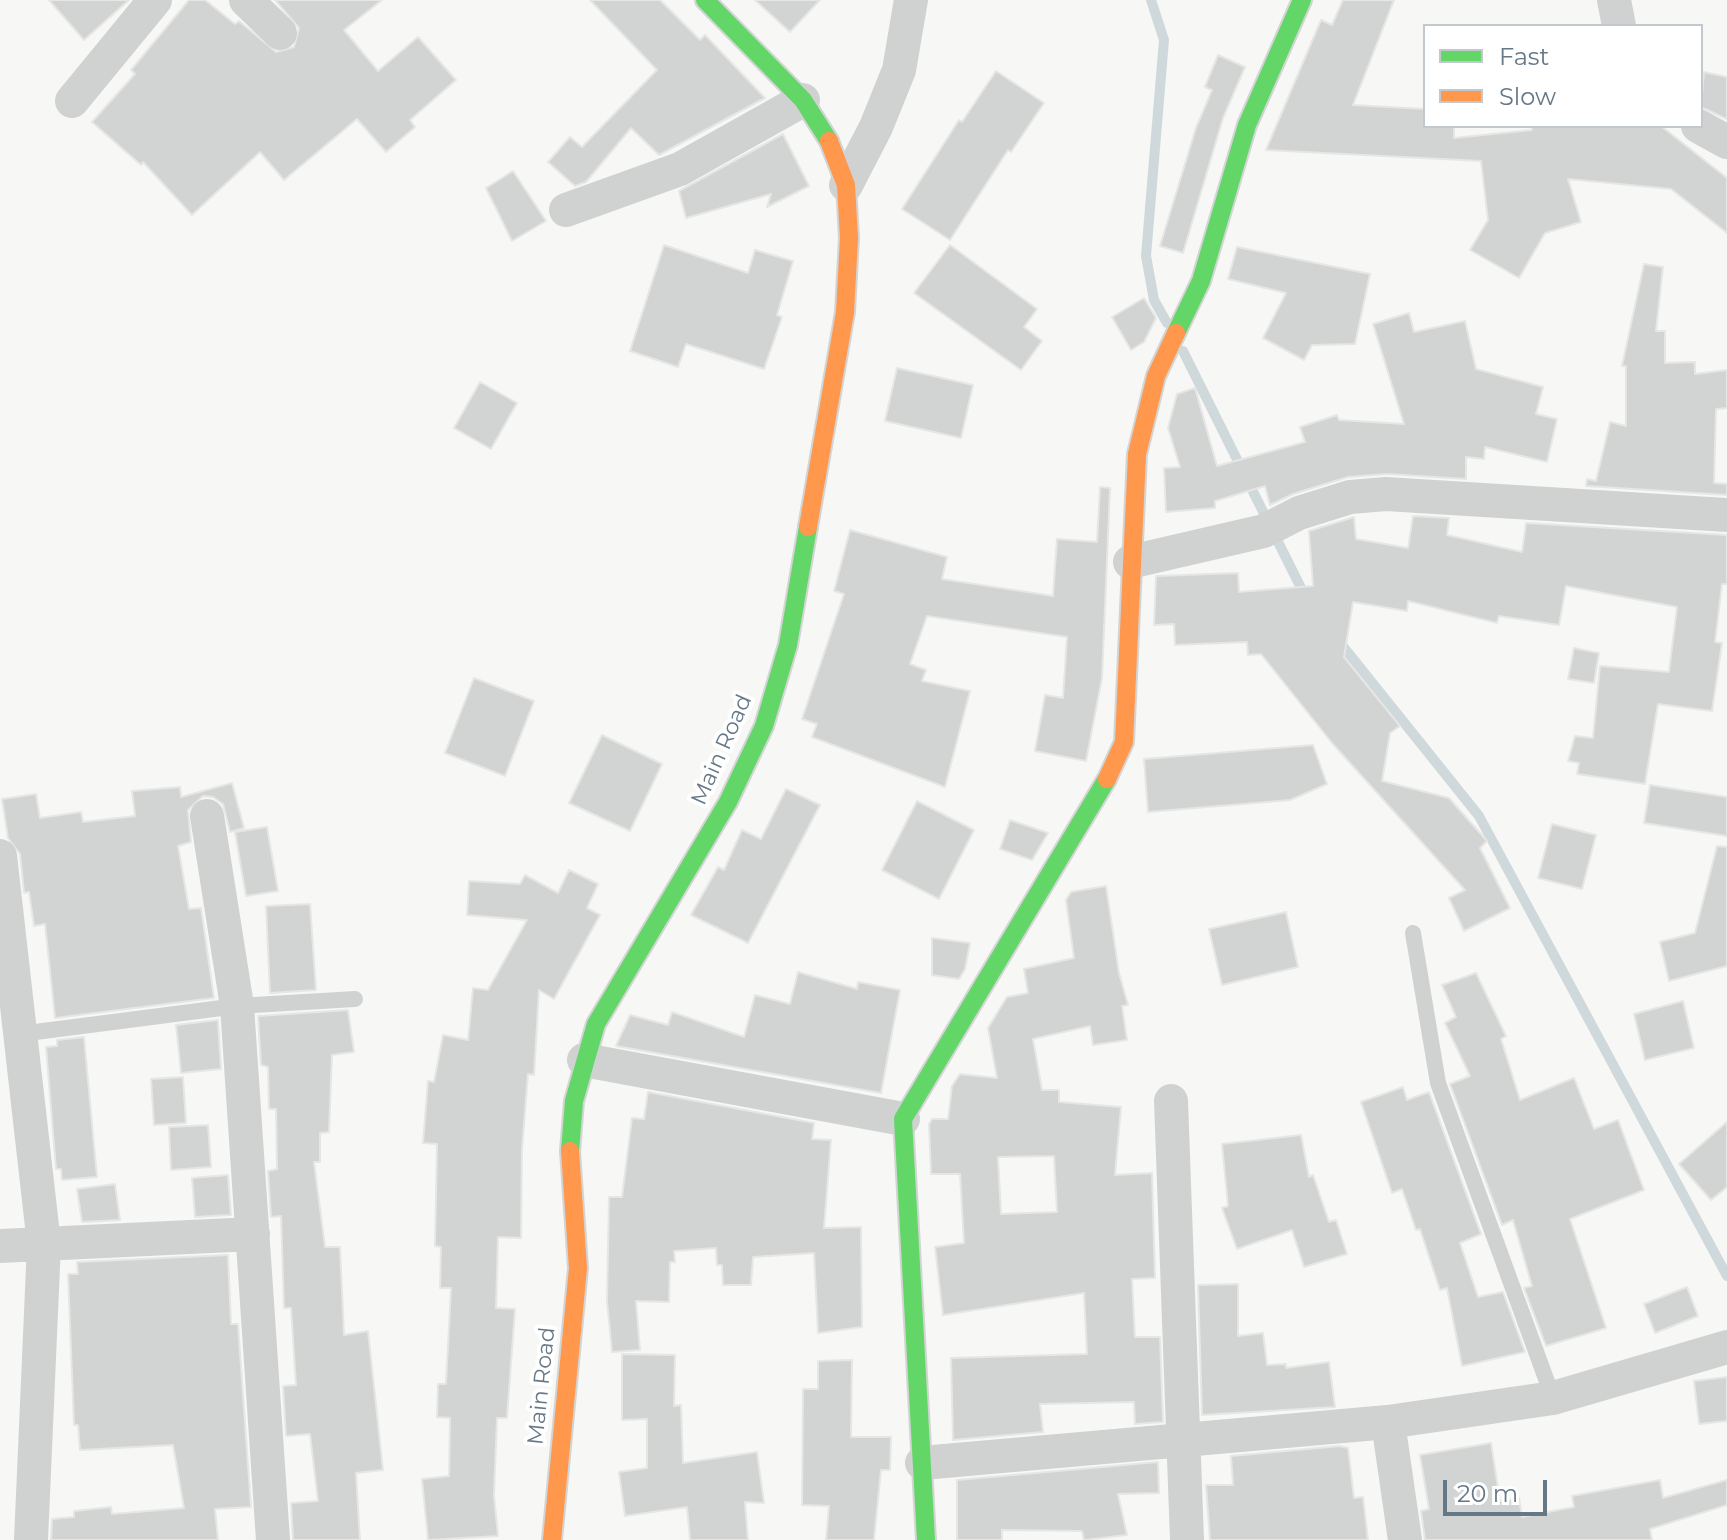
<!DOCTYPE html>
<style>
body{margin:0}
#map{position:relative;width:1727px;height:1540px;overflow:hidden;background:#f7f7f5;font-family:Montserrat,sans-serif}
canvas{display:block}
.legend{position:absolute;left:1423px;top:24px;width:280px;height:104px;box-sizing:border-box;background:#fff;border:2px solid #c1c9cf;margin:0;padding:10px 14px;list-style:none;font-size:24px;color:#657887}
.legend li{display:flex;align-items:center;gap:16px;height:40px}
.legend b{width:40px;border:2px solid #c1c9cf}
.scale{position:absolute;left:1443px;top:1480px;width:104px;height:36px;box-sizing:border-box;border:4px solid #657887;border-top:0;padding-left:10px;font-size:24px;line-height:28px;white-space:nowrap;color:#657887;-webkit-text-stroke:6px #fff;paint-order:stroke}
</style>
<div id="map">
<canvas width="1727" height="1540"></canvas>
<ul class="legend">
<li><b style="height:10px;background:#63d668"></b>Fast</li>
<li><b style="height:10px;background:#ff974d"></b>Slow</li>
</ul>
<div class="scale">20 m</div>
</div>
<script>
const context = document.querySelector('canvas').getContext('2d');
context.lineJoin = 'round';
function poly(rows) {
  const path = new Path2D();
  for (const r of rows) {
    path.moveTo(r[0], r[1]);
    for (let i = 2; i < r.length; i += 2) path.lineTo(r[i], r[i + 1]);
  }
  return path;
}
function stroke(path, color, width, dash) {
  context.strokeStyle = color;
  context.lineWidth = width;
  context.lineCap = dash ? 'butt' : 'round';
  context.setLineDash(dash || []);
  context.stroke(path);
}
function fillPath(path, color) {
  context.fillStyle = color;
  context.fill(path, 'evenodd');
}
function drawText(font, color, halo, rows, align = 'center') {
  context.font = font + ' Montserrat,sans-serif';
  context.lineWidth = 8;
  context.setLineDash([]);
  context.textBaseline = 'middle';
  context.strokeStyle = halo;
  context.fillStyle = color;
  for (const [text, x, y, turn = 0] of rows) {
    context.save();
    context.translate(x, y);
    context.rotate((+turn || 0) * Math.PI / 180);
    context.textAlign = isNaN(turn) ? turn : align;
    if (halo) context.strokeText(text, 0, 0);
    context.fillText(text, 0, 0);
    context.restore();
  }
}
stroke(poly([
 [1151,0,1164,40,1146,256,1154,300,1167,323],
 [1183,351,1306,598],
 [1337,639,1479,816,1727,1276]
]), '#cfd8da', 10);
const building = poly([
 [49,0,129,0,84,40,49,0],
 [189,0,205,0,235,24,239,21,276,52,294,47,299,28,275,0,382,0,344,30,378,71,418,37,456,80,410,120,415,127,386,152,357,119,284,180,260,152,192,215,143,162,141,165,92,122,135,74,131,70,189,0],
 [590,0,660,0,700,40,705,35,765,98,659,155,631,128,586,182,575,186,548,162,570,137,582,147,657,70,590,0],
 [755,0,820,0,790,32,755,0],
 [1343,0,1394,0,1353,105,1425,109,1425,126,1454,126,1454,138,1532,130,1531,126,1661,126,1727,178,1727,233,1671,189,1568,179,1581,222,1545,233,1519,278,1470,250,1488,220,1481,161,1266,150,1321,20,1332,25,1343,0],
 [1218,55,1245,67,1223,118,1183,253,1160,246,1196,128,1212,90,1205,87,1218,55],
 [996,71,1044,103,1011,152,1008,150,950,240,902,209,959,120,962,122,996,71],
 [1704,72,1727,77,1727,119,1701,107,1704,72],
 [783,134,809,186,767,207,771,194,686,218,679,191,783,134],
 [513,171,546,221,512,241,486,188,513,171],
 [664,245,748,273,755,250,793,261,777,315,782,317,764,369,686,344,678,367,630,351,664,245],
 [950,245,1037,309,1024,327,1042,341,1021,370,914,293,950,245],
 [1237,247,1370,274,1355,344,1312,345,1304,360,1263,338,1286,293,1228,279,1237,247],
 [1644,264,1663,267,1656,331,1665,331,1665,363,1695,362,1695,374,1727,370,1727,408,1716,409,1714,483,1727,484,1727,495,1586,486,1587,479,1596,481,1610,422,1626,426,1626,366,1622,366,1644,264],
 [1144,298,1156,318,1144,342,1131,350,1112,317,1144,298],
 [1409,313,1414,332,1465,321,1476,369,1543,387,1536,414,1557,419,1547,462,1485,447,1484,459,1466,457,1466,479,1387,474,1348,477,1293,494,1270,505,1265,486,1215,501,1215,508,1166,512,1164,468,1180,467,1168,428,1177,394,1195,388,1217,466,1305,442,1300,427,1337,415,1339,420,1404,424,1373,324,1409,313],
 [897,368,973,385,961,438,885,421,897,368],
 [480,382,517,403,491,449,454,428,480,382],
 [1100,487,1110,488,1102,678,1086,761,1035,751,1045,695,1063,698,1067,637,927,616,910,664,926,670,922,681,970,691,945,787,812,737,817,724,802,719,844,594,834,591,850,530,947,557,942,579,1053,596,1057,539,1097,542,1100,487],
 [1413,516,1449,518,1447,535,1522,552,1526,523,1727,535,1727,584,1722,584,1715,642,1722,643,1712,711,1658,704,1645,784,1577,774,1579,763,1568,761,1575,736,1593,738,1600,666,1669,672,1677,607,1566,586,1559,625,1499,616,1497,623,1408,601,1407,611,1353,602,1344,657,1400,726,1390,733,1382,781,1449,798,1487,841,1480,848,1510,908,1464,931,1449,898,1465,890,1332,743,1261,654,1248,655,1247,642,1175,645,1174,624,1154,625,1156,576,1238,573,1239,592,1313,586,1309,531,1354,517,1356,539,1408,548,1413,516],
 [1574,648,1599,653,1594,683,1568,679,1574,648],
 [474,678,534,701,505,776,445,753,474,678],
 [602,735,662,764,630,831,569,803,602,735],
 [1313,745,1327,784,1290,800,1148,812,1144,759,1313,745],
 [232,783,244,828,230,832,223,804,213,797,203,796,188,810,191,842,178,846,189,909,201,908,214,998,55,1018,45,924,34,926,29,892,24,893,20,854,8,838,2,799,36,794,40,818,81,812,83,822,135,816,132,791,180,787,181,797,232,783],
 [1650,785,1727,797,1727,836,1644,823,1650,785],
 [786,789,820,805,748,943,691,915,718,867,724,870,742,830,761,839,786,789],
 [917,801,974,830,939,899,882,870,917,801],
 [1010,820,1048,833,1032,860,1000,849,1010,820],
 [1552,824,1596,835,1582,889,1538,878,1552,824],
 [267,827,278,891,246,896,235,832,267,827],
 [1717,846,1727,847,1727,966,1669,981,1660,942,1695,933,1717,846],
 [569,870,598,884,587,908,600,915,554,999,539,990,534,1075,528,1074,522,1150,521,1238,498,1237,496,1308,515,1309,507,1418,497,1418,494,1495,498,1536,428,1540,422,1479,449,1476,450,1418,437,1417,438,1384,446,1384,451,1288,440,1288,441,1247,435,1246,437,1144,423,1143,428,1081,434,1082,443,1035,468,1040,473,988,488,990,527,920,467,915,469,881,520,884,525,875,558,893,569,870],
 [1106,886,1119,973,1128,1005,1122,1006,1127,1040,1093,1045,1090,1026,1033,1039,1042,1090,1059,1090,1059,1102,1121,1107,1115,1175,1152,1173,1155,1278,1132,1279,1135,1337,1160,1337,1163,1422,1135,1424,1134,1402,1040,1404,1043,1432,953,1440,951,1358,1087,1354,1084,1293,943,1315,935,1247,964,1243,960,1174,931,1174,929,1124,932,1119,948,1119,952,1086,960,1074,997,1078,988,1028,1007,997,1028,993,1024,969,1074,958,1066,900,1071,892,1106,886],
 [1054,1156,1057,1212,1001,1214,998,1157,1054,1156],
 [310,904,316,990,270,993,266,906,310,904],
 [1286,912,1298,967,1222,985,1209,929,1286,912],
 [932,938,970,943,965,969,959,979,932,975,932,938],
 [798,972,857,989,858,982,900,990,881,1093,616,1046,630,1015,668,1025,672,1012,744,1037,755,995,790,1004,798,972],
 [1476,973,1506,1036,1501,1039,1520,1100,1574,1078,1594,1129,1618,1120,1644,1190,1570,1219,1606,1328,1546,1346,1524,1288,1532,1286,1513,1220,1502,1225,1450,1084,1470,1076,1445,1023,1456,1017,1442,985,1476,973],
 [1683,1001,1694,1048,1645,1060,1634,1014,1683,1001],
 [348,1010,354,1052,332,1055,329,1132,320,1133,320,1162,314,1162,325,1247,340,1247,344,1335,368,1331,383,1470,356,1473,360,1540,293,1540,291,1503,318,1501,310,1434,286,1436,283,1386,296,1385,291,1308,284,1308,281,1216,271,1217,268,1171,277,1169,276,1109,269,1109,268,1067,261,1065,258,1016,348,1010],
 [218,1020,221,1069,181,1073,176,1025,218,1020],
 [84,1037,97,1177,62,1180,61,1169,56,1169,46,1047,57,1046,57,1040,84,1037],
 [183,1077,186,1123,154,1125,151,1079,183,1077],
 [1403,1087,1407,1100,1429,1092,1481,1234,1460,1243,1478,1297,1503,1292,1525,1352,1462,1366,1447,1288,1440,1290,1420,1229,1416,1230,1402,1189,1392,1193,1361,1102,1403,1087],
 [648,1092,814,1123,812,1139,831,1140,824,1228,861,1227,862,1327,818,1333,814,1253,753,1257,751,1285,723,1285,722,1265,717,1265,716,1248,674,1251,675,1262,670,1262,669,1302,636,1301,640,1350,612,1352,607,1301,609,1197,622,1197,632,1118,644,1119,648,1092],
 [1727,1122,1727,1187,1711,1200,1679,1164,1727,1122],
 [208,1125,211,1167,171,1170,169,1127,208,1125],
 [1301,1135,1309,1177,1313,1175,1329,1222,1336,1220,1347,1254,1304,1267,1292,1230,1237,1249,1222,1208,1228,1206,1222,1144,1301,1135],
 [228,1175,231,1215,195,1217,192,1178,228,1175],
 [115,1184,120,1220,82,1222,77,1189,115,1184],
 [228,1255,231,1324,238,1324,251,1507,215,1509,218,1540,51,1540,52,1519,74,1517,74,1511,111,1507,112,1514,184,1508,173,1445,80,1450,78,1425,74,1425,68,1274,78,1274,77,1262,228,1255],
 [1238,1284,1238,1336,1263,1333,1267,1365,1286,1364,1286,1368,1329,1362,1335,1407,1202,1415,1198,1285,1238,1284],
 [1687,1287,1698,1316,1655,1333,1644,1304,1687,1287],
 [622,1354,675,1355,674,1406,681,1405,683,1463,757,1452,764,1503,745,1502,748,1540,690,1540,687,1507,625,1516,619,1472,647,1468,647,1419,622,1420,622,1354],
 [852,1360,851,1437,891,1437,890,1470,881,1470,874,1540,826,1540,829,1506,802,1505,803,1389,818,1389,818,1361,852,1360],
 [1727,1377,1727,1421,1699,1424,1694,1381,1727,1377],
 [1491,1443,1500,1501,1519,1498,1522,1517,1574,1507,1572,1496,1660,1480,1663,1498,1727,1480,1727,1505,1650,1529,1652,1540,1425,1540,1421,1511,1429,1509,1420,1455,1491,1443],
 [1340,1446,1348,1448,1354,1498,1363,1497,1368,1540,1210,1540,1206,1485,1233,1485,1231,1456,1340,1446],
 [1158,1462,1159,1493,1118,1494,1127,1535,1084,1540,1082,1531,1002,1530,1002,1540,957,1540,957,1480,1158,1462]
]);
fillPath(building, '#d2d3d3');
stroke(building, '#e6e6e5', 2);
const fast = poly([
 [705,0,803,100,829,141],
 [1176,333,1201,281,1247,125,1302,0],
 [570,1151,574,1101,596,1024,728,802,764,726,788,645,808,527],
 [926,1540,903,1119,1107,779]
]);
const slow = poly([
 [808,527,845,312,849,238,846,185,829,141],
 [1107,779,1124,742,1137,454,1156,376,1176,333],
 [552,1540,578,1268,570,1151]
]);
stroke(fast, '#d3d5d5', 22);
stroke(slow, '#d3d5d5', 22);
stroke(poly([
 [1413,933,1438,1083,1553,1398],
 [20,1034,237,1006,355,999]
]), '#d0d2d2', 16);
stroke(poly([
 [246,0,280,33],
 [1614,0,1619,26],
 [72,101,155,0],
 [1698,126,1727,142],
 [846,185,876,127,899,70,911,0],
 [566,210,680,169,803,100],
 [1130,562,1264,531,1299,513,1350,497,1386,494,1727,515],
 [207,816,237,1006,273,1540],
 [0,856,44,1244,31,1540],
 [584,1060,903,1119],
 [1171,1101,1187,1540],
 [0,1246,253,1234],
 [1388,1422,1405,1540],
 [922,1463,1388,1422,1553,1398,1727,1347]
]), '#d0d2d2', 34);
stroke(fast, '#63d668', 18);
stroke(slow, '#ff974d', 18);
drawText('22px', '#657887', '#fff', [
 ["Main Road",722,750,-66],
 ["Main Road",542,1386,-84]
]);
</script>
